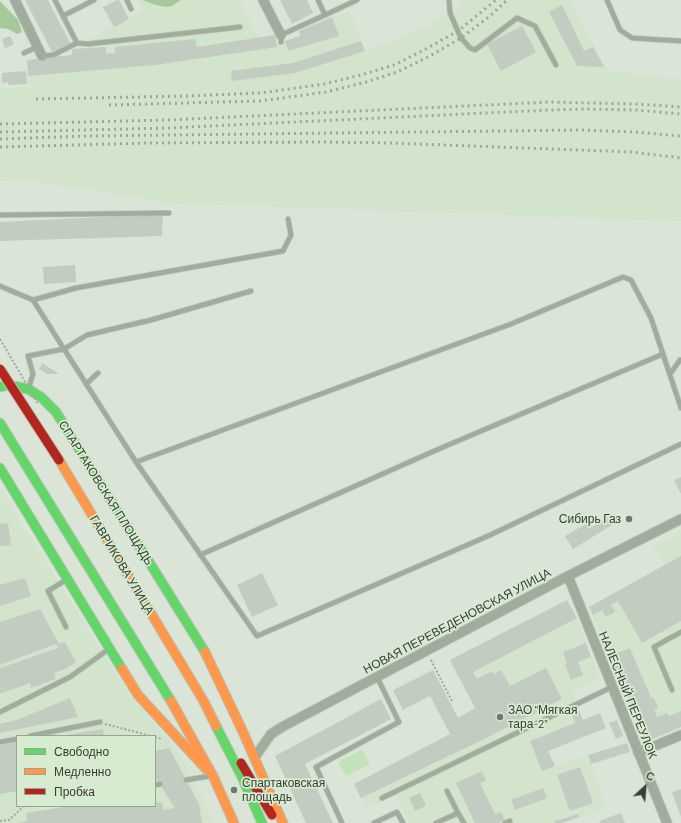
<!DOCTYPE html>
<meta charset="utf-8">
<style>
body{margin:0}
#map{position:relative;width:681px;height:823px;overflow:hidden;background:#dae5d7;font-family:Barlow,sans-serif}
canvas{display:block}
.legend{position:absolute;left:16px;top:735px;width:140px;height:72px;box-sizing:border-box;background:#d7ebd1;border:1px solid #97a693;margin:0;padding:5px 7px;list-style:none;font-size:12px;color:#373f35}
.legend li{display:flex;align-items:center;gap:8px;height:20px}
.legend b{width:20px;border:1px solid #97a693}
.north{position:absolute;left:625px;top:767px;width:40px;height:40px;-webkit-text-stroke:3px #d7ebd1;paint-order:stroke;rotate:26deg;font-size:11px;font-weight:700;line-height:16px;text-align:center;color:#373f35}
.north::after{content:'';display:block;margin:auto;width:14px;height:18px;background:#373f35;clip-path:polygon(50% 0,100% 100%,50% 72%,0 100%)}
</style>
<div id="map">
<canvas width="681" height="823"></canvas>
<ul class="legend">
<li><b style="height:5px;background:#63d668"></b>Свободно</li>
<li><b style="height:5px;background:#ff974d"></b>Медленно</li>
<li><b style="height:5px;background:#b3261e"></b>Пробка</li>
</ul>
<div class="north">С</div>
</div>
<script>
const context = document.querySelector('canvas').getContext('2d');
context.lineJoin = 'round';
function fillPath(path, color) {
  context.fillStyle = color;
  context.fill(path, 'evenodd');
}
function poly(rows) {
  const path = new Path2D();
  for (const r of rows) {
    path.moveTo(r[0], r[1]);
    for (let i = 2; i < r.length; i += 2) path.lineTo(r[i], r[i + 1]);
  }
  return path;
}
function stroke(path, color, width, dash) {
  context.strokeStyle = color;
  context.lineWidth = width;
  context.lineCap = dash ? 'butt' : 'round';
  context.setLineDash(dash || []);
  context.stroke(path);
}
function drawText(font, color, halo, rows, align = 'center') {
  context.font = font + ' Barlow,sans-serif';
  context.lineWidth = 3.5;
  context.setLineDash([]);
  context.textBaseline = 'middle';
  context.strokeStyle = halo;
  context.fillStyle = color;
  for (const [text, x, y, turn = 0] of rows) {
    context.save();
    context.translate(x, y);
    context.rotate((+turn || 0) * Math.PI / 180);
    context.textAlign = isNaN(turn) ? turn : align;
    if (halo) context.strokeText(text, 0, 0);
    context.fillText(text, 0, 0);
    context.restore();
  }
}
fillPath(poly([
 [138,0,240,0,258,37,275,35,276,43,300,36,299,31,350,11,365,51,424,28,460,7,458,0,569,0,607,70,681,80,681,221,166,203,27,180,0,181,0,88,28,87,27,60,72,55,72,49,88,48,88,40,144,11],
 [0,489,129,695,169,740,182,759,207,807,212,823,0,823],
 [17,736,155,736,155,806,17,806],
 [681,531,681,727,646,742,589,607,664,565,653,546],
 [567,600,577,618,600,679,572,692,579,710,572,713,575,723,530,741,542,771,588,755,606,809,562,823,446,823,442,816,427,823,409,823,396,795,366,809,354,784,494,712,463,653]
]), '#d2e4cc');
fillPath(poly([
 [362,750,370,764,346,776,338,762]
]), '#c2e3b7');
fillPath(poly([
 [142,0,181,0,172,6,167,7,156,5],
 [0,1,18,20,22,32,17,34,8,29,0,28]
]), '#a5ca99');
fillPath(poly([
 [25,0,48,0,70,43,52,52],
 [117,0,119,0,129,19,114,27,103,7],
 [280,0,307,0,313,13,292,24],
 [562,5,584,51,593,47,604,67,577,66,549,12],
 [332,17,339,36,288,51,285,41,300,36,299,31],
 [522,26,536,52,501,71,487,44],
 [275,35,277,47,155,65,28,76,27,60,72,55,72,49,106,47,106,54,115,53,115,47,195,39,197,47],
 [10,36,14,44,5,48,2,39],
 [361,41,365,51,295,73,232,81,231,71,293,63],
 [26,71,27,84,8,85,8,82,2,83,2,73],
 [163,214,162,236,0,241,0,222],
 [75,265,76,282,44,284,43,267],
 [42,363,59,374,47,374,39,369],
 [681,477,681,494,674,480],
 [608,517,612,525,573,549,565,536,589,522,592,527],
 [8,523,11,545,0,546,0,524],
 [681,556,681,621,642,643,618,601,611,605,615,612,606,617,602,610,593,615,589,607],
 [262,573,278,605,252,617,237,585],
 [25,578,31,596,0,606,0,585],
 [567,600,577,618,473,672,477,679,492,671,494,674,501,670,510,686,546,668,562,699,478,742,361,798,354,784,450,734,430,696,403,710,393,690,433,670,458,718,475,708,450,660],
 [40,609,59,644,65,642,76,662,67,668,54,673,56,679,31,688,30,683,0,694,0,668,58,648,56,644,0,665,0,622],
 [586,643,591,657,578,662,583,675,571,680,565,664,567,663,563,652],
 [630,648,651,698,653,697,658,708,654,710,657,717,667,713,669,716,681,711,681,727,646,742,610,656],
 [70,698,78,717,0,733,0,724,17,720],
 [381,699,391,719,305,764,333,823,306,823,275,756],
 [579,710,583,720,600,713,606,728,548,751,555,766,542,771,530,741,575,723,571,713],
 [617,720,623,736,616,739,609,723],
 [103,729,104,736,66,736,66,735],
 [17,742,17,791,0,794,0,745],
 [627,743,630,752,591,764,588,755],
 [169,748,199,804,202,823,17,823,27,821,26,813,70,806,155,806,155,803,162,802,163,810,175,808,155,777,155,751],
 [580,767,593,803,570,811,557,775],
 [482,771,486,780,480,783,495,814,501,812,505,820,498,823,475,823,456,783],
 [543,788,547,798,515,810,511,800],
 [681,789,681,817,672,792],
 [420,793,426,806,415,811,409,798],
 [621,813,625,823,600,823,599,821],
 [578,814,579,817,562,823,555,823,555,821]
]), '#c3ccc0');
const lane = poly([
 [55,0,63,16,94,0],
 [127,0,131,9],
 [449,0,450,13,461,38,470,48,475,50,517,18,535,26,556,65],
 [607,0,620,30,632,38,681,41],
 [325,15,357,0],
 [63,16,77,43],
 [281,42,281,35,325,15,318,0],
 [24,53,37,47],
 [42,56,53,55,77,43,88,44,240,27],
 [0,215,169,213],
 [0,286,33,300,64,349,87,335,151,320,251,291],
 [33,300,76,288,283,251,291,235,288,219],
 [670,374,680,360],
 [86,384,98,373],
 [29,387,33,374,28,356,64,349,136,462,257,636,488,536,681,444],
 [136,462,511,324,623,277,631,280,651,318,681,408],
 [200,555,441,448,663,354],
 [66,580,48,591,66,627],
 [672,690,654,647,681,632],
 [0,712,70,677,109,649],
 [30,736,100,722],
 [0,742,17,739],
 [186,780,210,776],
 [155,785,160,784],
 [382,798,612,687],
 [458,813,464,823],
 [342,823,316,767,399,722,377,677],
 [374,823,397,812,403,823],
 [436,823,458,813,447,791],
 [505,823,510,821]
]);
const street = poly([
 [15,0,42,56],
 [263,0,281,35],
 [568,576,667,823],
 [638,753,681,735],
 [255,757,271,734,282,727,568,576,681,519]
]);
const fast = poly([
 [0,387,8,385,28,389,41,397,56,412,205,652],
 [0,423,171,701],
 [0,468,122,669],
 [216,726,242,777,262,823]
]);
const slow = poly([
 [59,460,203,700,216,726],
 [205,652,243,732,283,823],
 [122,669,138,695,206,769],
 [171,701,213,776,234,823]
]);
const jam = poly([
 [241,763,272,815]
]);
stroke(lane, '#bac3b7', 6);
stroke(street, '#bac3b7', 11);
stroke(fast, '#bac3b7', 11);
stroke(slow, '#bac3b7', 11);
stroke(jam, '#bac3b7', 11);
stroke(poly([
 [431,660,452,701],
 [105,724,151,736],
 [155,737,162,739],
 [0,821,9,820,24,806]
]), '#9eaa9c', 2, [2, 2]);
stroke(lane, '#a0ad9c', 4.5);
stroke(street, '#a0ad9c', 9);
stroke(fast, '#63d668', 9);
stroke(slow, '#ff974d', 9);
stroke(jam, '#b3261e', 9);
stroke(poly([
 [36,99,188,96,261,93,324,84,361,75,394,65,424,50,458,31,496,0],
 [109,105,260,101,326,92,366,82,397,72,428,57,461,38,490,16,507,0],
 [0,124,168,120,550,102,636,104,681,107],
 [0,132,168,128,549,110,586,109,635,110,681,114],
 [0,139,88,136,582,130,634,132,681,136],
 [0,147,148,143,322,142,391,143,632,152,681,158]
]), '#9ca69a', 3, [2, 4]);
const jamBridge = poly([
 [0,369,59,460]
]);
stroke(jamBridge, '#bac3b7', 11, []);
stroke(poly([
 [0,339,38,404]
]), '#9eaa9c', 2, [2, 2]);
stroke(jamBridge, '#b3261e', 9);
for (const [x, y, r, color] of [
 [629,519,4,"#70796e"],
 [500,717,4,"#70796e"],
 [234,790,4,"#70796e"]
]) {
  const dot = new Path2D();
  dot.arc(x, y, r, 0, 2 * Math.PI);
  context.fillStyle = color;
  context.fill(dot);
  stroke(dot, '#d7ebd1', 1.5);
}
drawText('12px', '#373f35', '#d7ebd1', [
 ["СПАРТАКОВСКАЯ ПЛОЩАДЬ",106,493,58],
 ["ГАВРИКОВА УЛИЦА",122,565,59],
 ["НОВАЯ ПЕРЕВЕДЕНОВСКАЯ УЛИЦА",457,621,-28],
 ["НАЛЕСНЫЙ ПЕРЕУЛОК",628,695,68]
]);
drawText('12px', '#373f35', '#d7ebd1', [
 ["Сибирь Газ",621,519,"right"],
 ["ЗАО \"Мягкая",508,710],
 ["тара-2\"",508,724],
 ["Спартаковская",242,783],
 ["площадь",242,797]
], 'left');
</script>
